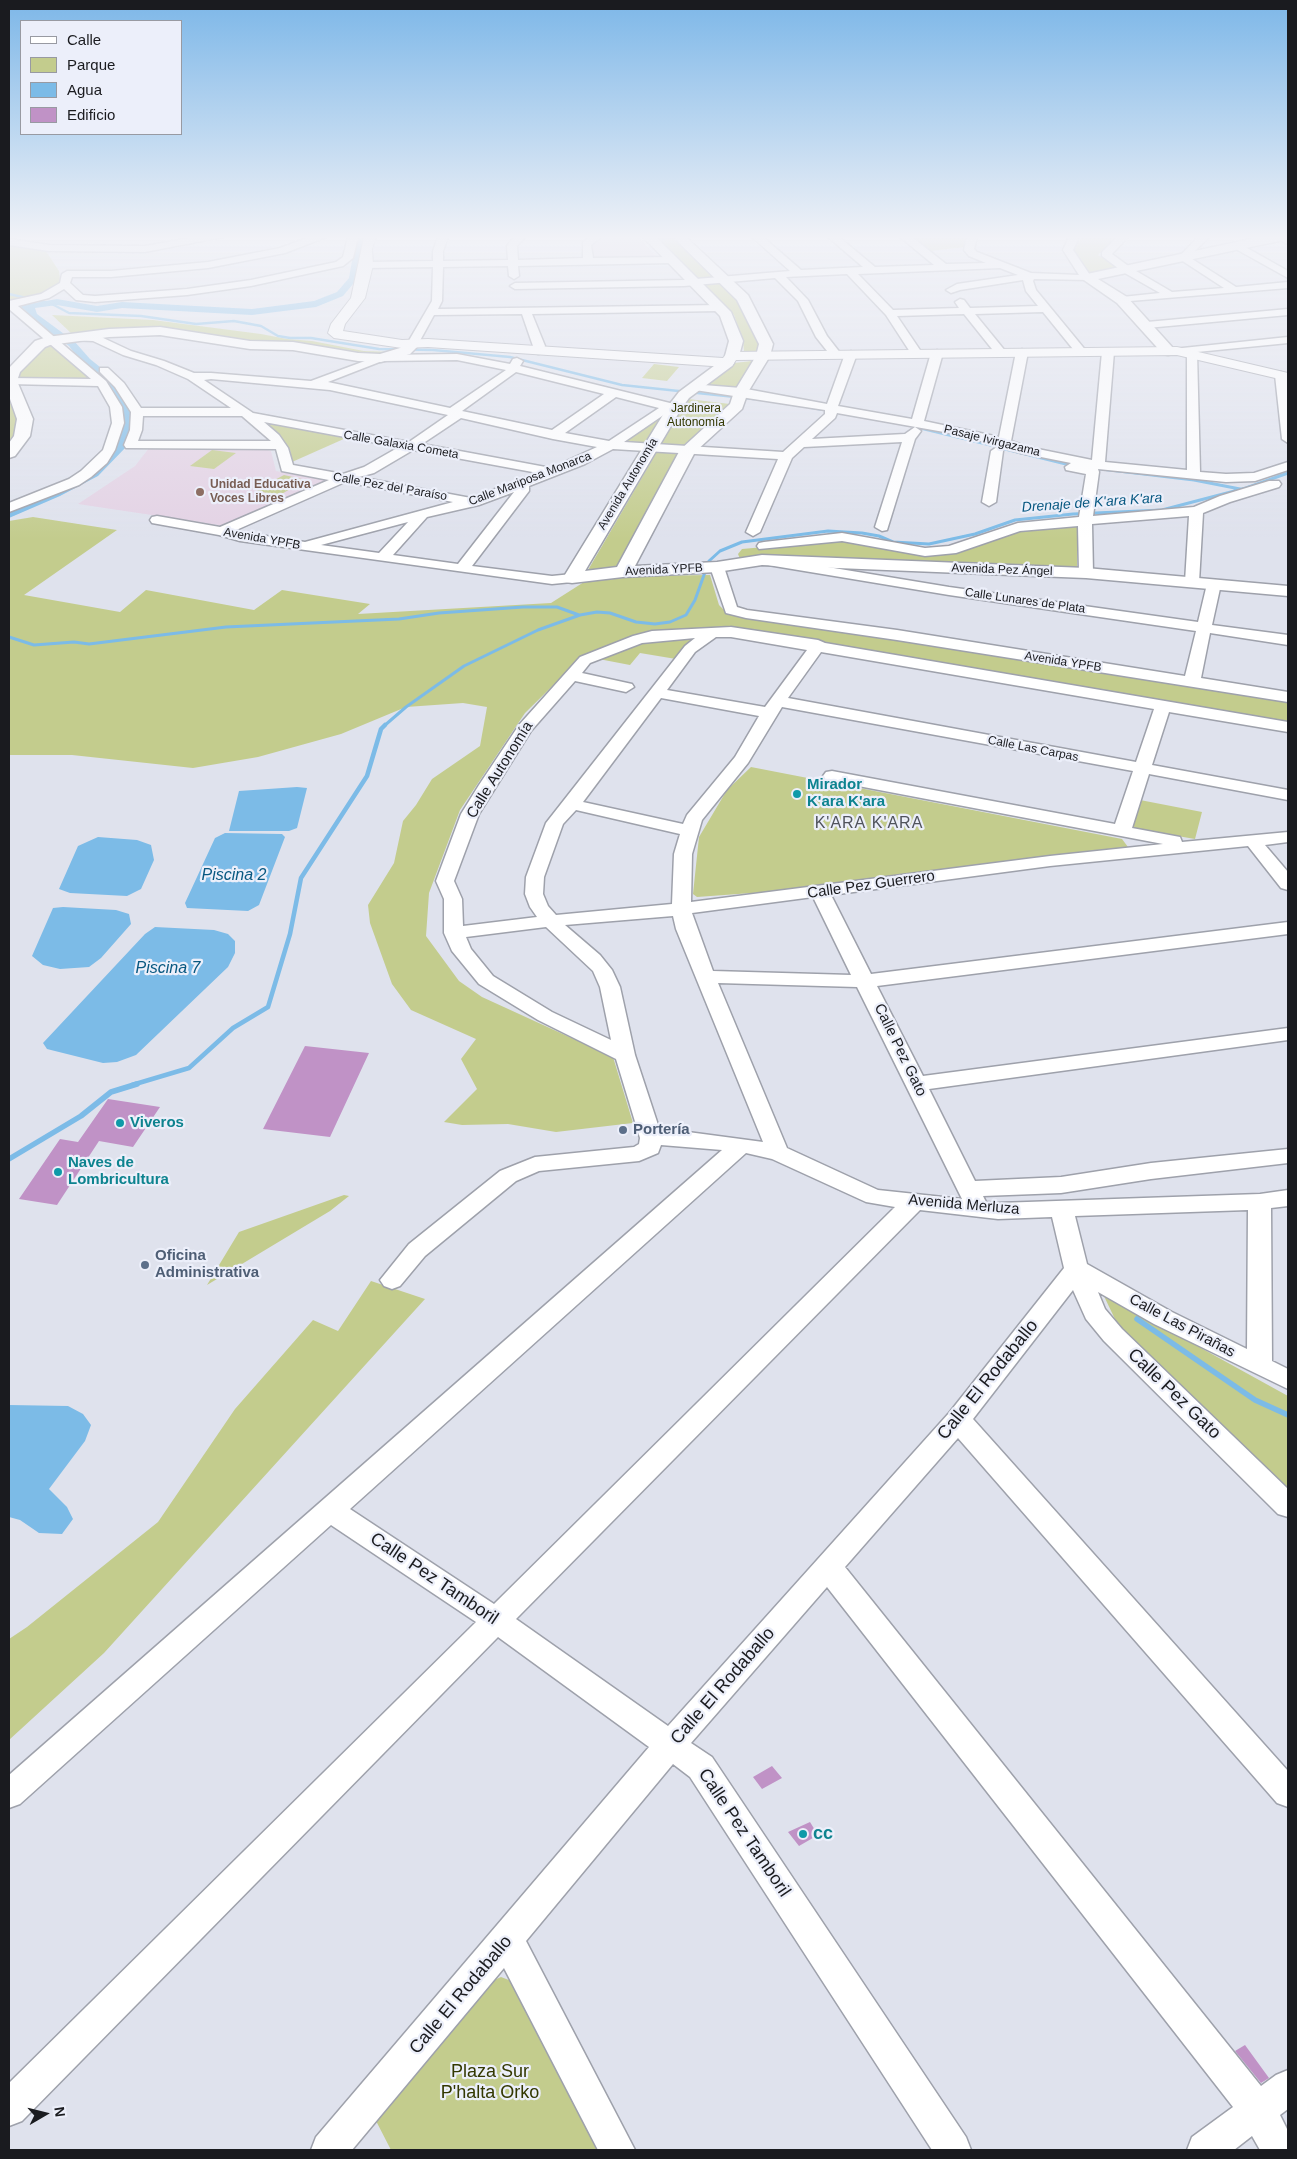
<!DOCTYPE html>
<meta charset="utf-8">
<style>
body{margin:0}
#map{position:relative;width:1297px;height:2159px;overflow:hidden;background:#dfe2ed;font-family:Arial,sans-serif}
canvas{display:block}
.frame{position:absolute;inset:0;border:10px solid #1a1b1f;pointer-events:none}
.legend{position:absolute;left:20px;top:20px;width:162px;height:115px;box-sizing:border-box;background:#eceffa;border:1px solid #989aa2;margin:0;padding:6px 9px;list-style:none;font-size:15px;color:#1a1b1f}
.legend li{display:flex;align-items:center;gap:10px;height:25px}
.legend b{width:25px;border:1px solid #989aa2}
.north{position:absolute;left:20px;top:2089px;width:50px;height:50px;-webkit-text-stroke:4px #eceffa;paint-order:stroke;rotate:82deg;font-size:14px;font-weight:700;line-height:20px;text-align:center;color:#1a1b1f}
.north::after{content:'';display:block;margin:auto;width:18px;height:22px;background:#1a1b1f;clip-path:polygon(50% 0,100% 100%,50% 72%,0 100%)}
</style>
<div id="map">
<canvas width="1297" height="2159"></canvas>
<div class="frame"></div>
<ul class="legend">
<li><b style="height:6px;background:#fff"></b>Calle</li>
<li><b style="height:14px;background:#c3cc8d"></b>Parque</li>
<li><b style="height:14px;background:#7cbbe7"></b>Agua</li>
<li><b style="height:14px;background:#c092c6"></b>Edificio</li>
</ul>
<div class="north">N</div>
</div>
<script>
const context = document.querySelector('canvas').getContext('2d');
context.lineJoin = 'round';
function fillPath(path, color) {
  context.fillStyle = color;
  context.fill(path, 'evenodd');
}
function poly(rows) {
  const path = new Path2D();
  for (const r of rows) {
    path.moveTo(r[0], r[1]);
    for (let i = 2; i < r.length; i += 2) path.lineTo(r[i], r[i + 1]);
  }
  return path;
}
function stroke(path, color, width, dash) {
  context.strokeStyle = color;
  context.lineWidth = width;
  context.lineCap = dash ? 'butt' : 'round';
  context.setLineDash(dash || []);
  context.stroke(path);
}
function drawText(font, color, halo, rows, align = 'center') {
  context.font = font + ' Arial,sans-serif';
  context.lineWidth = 4.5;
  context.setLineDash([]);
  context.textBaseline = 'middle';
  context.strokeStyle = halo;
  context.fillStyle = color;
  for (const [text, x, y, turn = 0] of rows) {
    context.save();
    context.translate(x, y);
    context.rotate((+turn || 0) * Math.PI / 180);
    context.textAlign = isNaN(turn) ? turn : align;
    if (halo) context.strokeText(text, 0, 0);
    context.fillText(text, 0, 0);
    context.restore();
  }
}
fillPath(poly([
 [601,237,638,237,656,256,648,259,591,259,590,246],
 [149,448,265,449,271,451,276,471,325,480,325,483,225,526,78,504,135,466]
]), '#e3d2e4');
fillPath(poly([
 [655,237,673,237,716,278,699,279],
 [912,237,966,237,966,247,930,251],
 [1082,237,1117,237,1098,255,1117,268,1090,274,1079,261,1074,250],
 [9,243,46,251,59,271,61,285,39,295,9,301],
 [720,282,738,299,760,346,757,352,744,352,743,340,734,315,703,283],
 [52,315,153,320,261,334,287,339,312,341,364,351,393,352,375,356,254,343,162,330,73,335],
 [52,346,56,346,95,379,15,379,41,348],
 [752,361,736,388,707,385,734,363],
 [654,364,679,367,667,381,642,378],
 [688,399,730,404,712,423,681,447,661,443],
 [9,404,14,404,20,421,12,446,9,449],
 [665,413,645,443,622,441],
 [266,422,346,438,292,462,290,450,285,442],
 [212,450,236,453,214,469,190,466],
 [658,450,680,451,614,572,598,573,588,570],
 [284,475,306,480,278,496,256,490],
 [33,517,117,530,24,595,120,612,146,590,254,610,282,590,370,604,358,614,551,603,584,582,644,576,710,575,719,605,728,614,893,637,1288,702,1288,722,1155,701,871,650,732,629,709,627,690,630,703,636,676,659,640,653,630,665,583,656,525,713,460,810,429,893,426,936,459,981,482,997,613,1057,633,1123,556,1132,508,1124,462,1125,444,1122,477,1089,461,1059,476,1039,411,1010,392,984,370,923,368,905,394,863,403,821,416,805,432,779,480,746,487,707,463,703,406,707,341,734,258,757,193,768,72,755,9,755,9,521],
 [1077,524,1077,571,740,559,738,554,742,549,843,540,898,551,926,554,1020,529],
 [751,767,1122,839,1128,847,779,891,697,897,693,894,699,837,727,790],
 [1140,800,1202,812,1195,839,1131,828],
 [344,1195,349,1196,330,1211,207,1285,239,1232],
 [371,1281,425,1299,104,1653,9,1740,9,1639,27,1627,158,1522,235,1409,313,1320,338,1331],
 [1103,1294,1288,1396,1288,1491,1123,1336],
 [501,1977,514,1982,601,2150,391,2150,374,2117,483,1985]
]), '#c3cc8d');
fillPath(poly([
 [297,787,307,788,297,828,289,831,229,831,239,791],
 [225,833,282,834,285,837,259,905,248,911,187,908,185,903,215,838],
 [98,837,137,840,151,845,154,860,141,889,127,896,70,893,59,889,78,846],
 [63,907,116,910,129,914,131,924,101,958,89,967,60,969,43,965,32,956,53,908],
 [155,927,214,930,228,934,235,941,235,953,228,967,136,1055,117,1062,103,1063,47,1049,43,1043,145,934],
 [9,1405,68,1406,83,1414,91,1425,85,1441,49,1489,67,1507,73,1519,62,1534,39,1533,20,1520,9,1517]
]), '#7cbbe7');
stroke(poly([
 [660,240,670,237],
 [9,294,52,304,69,313,141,316,196,324,234,321,261,326,278,336,290,338,311,338,379,349,433,350,510,357,622,385,754,399],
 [812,408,831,411],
 [915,427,1010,450]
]), '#7cbbe7', 2.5);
stroke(poly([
 [1005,449,1074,466],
 [1093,468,1194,480,1240,489],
 [9,637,34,645,74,642,89,644,226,627,399,619,439,613,523,607,557,607,579,615],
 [384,726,406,707,464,666,538,630,580,615,597,612,610,613,636,622,655,624,670,622,686,615,695,600,709,561,720,551,742,542,828,531,862,533,879,536,893,542,929,544,975,534,1015,520,1073,514,1162,510,1246,488,1288,473]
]), '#7cbbe7', 3);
stroke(poly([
 [132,1085,189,1068,233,1028,268,1007,290,934,301,878,367,776,381,729,385,725]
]), '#7cbbe7', 4.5);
stroke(poly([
 [9,1159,81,1116,111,1092,137,1084],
 [1137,1319,1255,1400,1288,1415]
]), '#7cbbe7', 5.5);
fillPath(poly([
 [356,237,364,237,358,278,343,296,316,307,252,315,122,308,97,312,57,305,35,308,37,314,75,342,90,359,110,375,133,411,134,422,127,446,98,476,60,496,9,518,9,510,52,492,90,472,116,445,124,422,123,411,102,379,82,363,69,346,29,317,27,312,21,307,23,305,57,299,97,306,122,302,252,309,314,301,337,292,349,278,356,237]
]), '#7cbbe7');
fillPath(poly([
 [305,1046,369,1053,330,1137,263,1129],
 [108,1099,160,1107,133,1147,99,1141,57,1205,19,1199,60,1139,78,1142],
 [772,1766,782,1778,762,1789,753,1777],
 [810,1822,818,1835,799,1846,788,1832],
 [1245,2045,1269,2078,1261,2083,1235,2051]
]), '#c092c6');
const minor = poly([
 [197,237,223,237,145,252,49,251,9,245,9,239,49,245,145,246,197,237],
 [310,237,326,237,285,253,208,268,111,277,72,277,70,283,83,295,95,296,187,289,251,280,336,262,343,257,348,237,358,237,353,258,343,266,251,286,187,295,95,302,76,300,64,289,49,298,18,306,106,381,122,407,124,423,115,450,107,463,91,477,79,485,9,512,9,503,69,479,81,471,103,450,112,423,110,407,98,386,9,384,9,378,91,379,9,309,9,301,41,294,60,283,62,274,67,271,111,271,208,262,280,248,310,237],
 [438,237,448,237,443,251,443,261,508,260,507,246,514,237,525,237,517,246,518,260,583,258,583,242,589,237,601,237,591,245,593,258,672,257,677,260,672,263,518,266,519,276,514,279,509,276,508,266,443,267,442,301,438,309,720,305,725,308,720,311,532,314,545,346,542,353,538,354,532,351,533,346,522,314,434,315,417,346,409,346,407,344,432,301,433,267,366,268,361,265,366,262,433,261,433,251,438,237],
 [752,237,763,237,801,270,863,267,828,237,839,237,875,267,934,265,900,237,912,237,946,264,986,263,969,256,964,250,967,237,977,237,974,249,977,252,1031,273,1079,275,1063,250,1069,237,1079,237,1073,250,1092,278,1091,280,1034,279,1033,281,1036,290,1087,352,1081,355,1077,354,1043,312,975,314,1006,352,1000,355,996,354,964,314,897,316,922,353,916,356,912,355,886,315,847,274,786,277,808,300,827,336,841,354,835,357,831,356,816,337,798,301,775,278,684,286,515,289,510,286,515,283,684,280,790,271,752,237],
 [1000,268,1018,275,957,284,946,290,951,293,960,290,1023,280,1026,291,1038,306,970,308,964,300,960,299,955,302,959,308,893,310,858,274,1000,268],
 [1117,237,1128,237,1112,254,1131,268,1172,292,1224,288,1178,258,1198,237,1209,237,1189,257,1236,287,1288,282,1288,288,1118,302,1117,300,1122,297,1160,293,1123,272,1102,256,1102,252,1117,237],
 [1277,237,1288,237,1288,244,1285,243,1277,237],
 [1234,244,1240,244,1288,271,1288,278,1234,248,1234,244],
 [1288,309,1288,315,1147,328,1142,325,1147,322,1288,309],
 [72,335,99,336,131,351,164,361,194,373,211,373,311,381,381,355,457,354,510,364,513,359,517,358,523,361,520,366,678,405,680,408,678,411,665,414,624,442,783,452,825,414,825,410,695,390,691,388,691,384,741,388,827,404,845,354,851,351,857,354,838,406,912,419,931,353,937,350,943,353,924,421,999,437,1016,352,1022,349,1028,352,1011,441,1028,447,1092,460,1102,352,1108,349,1114,352,1105,462,1187,470,1187,353,1173,353,1173,349,1288,337,1288,343,1197,352,1200,472,1226,474,1254,473,1288,462,1288,470,1255,481,1226,482,1098,469,1077,465,1098,469,1099,472,1093,516,1194,507,1220,496,1269,481,1279,481,1281,484,1279,487,1230,502,1203,513,1199,582,1192,586,1185,582,1189,516,1092,524,1093,573,1086,577,1079,573,1078,526,1020,531,956,553,925,556,842,541,759,549,757,546,759,543,764,542,842,533,925,548,949,546,1018,523,1079,517,1086,474,1066,470,1065,467,1071,463,1021,453,961,435,837,413,835,418,812,439,905,434,915,427,921,431,915,439,887,530,882,531,875,527,902,442,804,447,792,458,760,532,753,536,746,532,778,459,613,449,585,464,529,486,529,491,472,566,552,576,572,574,579,578,572,582,552,584,240,541,219,535,152,523,150,520,152,517,157,516,220,527,329,480,282,471,276,449,126,448,124,445,130,430,131,412,115,387,100,372,100,368,108,368,124,383,141,408,231,408,188,379,156,365,123,355,93,341,68,340,68,336,72,335],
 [457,360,506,370,450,408,328,382,382,361,457,360],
 [516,372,604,394,552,430,462,411,516,372],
 [211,379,330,390,448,415,409,442,253,413,204,380,211,379],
 [616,397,659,408,609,441,565,433,616,397],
 [143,416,242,416,271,441,138,441,142,430,143,416],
 [461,418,553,439,597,447,551,468,422,444,461,418],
 [264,422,399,447,364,467,343,474,293,465,288,448,279,435,264,422],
 [413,450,538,473,471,498,359,477,374,473,413,450],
 [345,482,453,502,305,542,234,531,345,482],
 [514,492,458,564,393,555,427,517,479,505,514,492],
 [408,522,379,553,321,545,408,522],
 [1281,372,1287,375,1288,388,1288,443,1282,439,1275,375,1281,372],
 [997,447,1003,451,996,502,989,506,982,502,991,451,997,447],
 [767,557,949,587,1198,622,1207,584,1214,580,1219,581,1221,584,1212,625,1288,635,1288,645,1210,633,1201,678,1288,692,1288,702,897,640,746,618,726,613,710,567,717,563,724,567,737,607,747,610,897,630,1185,676,1196,631,949,595,762,564,760,561,762,558,767,557],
 [731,627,818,640,825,643,1288,722,1288,732,1169,712,1152,765,1288,790,1288,800,1149,774,1132,828,1180,837,1182,842,1288,832,1288,842,1265,845,1288,872,1288,890,1281,888,1248,846,1050,866,831,895,871,974,1288,922,1288,934,877,986,923,1076,1288,1028,1288,1040,929,1089,975,1181,1061,1177,1151,1163,1288,1149,1288,1163,1151,1179,1061,1193,983,1196,986,1202,998,1203,1260,1194,1288,1190,1288,1206,1271,1208,1272,1361,1288,1369,1288,1389,1154,1324,1098,1292,1105,1309,1122,1329,1288,1489,1288,1517,1278,1514,1104,1341,1086,1319,1073,1290,973,1419,1288,1771,1288,1807,1277,1803,958,1438,845,1567,1261,2086,1276,2075,1288,2070,1288,2109,1280,2115,1288,2131,1288,2150,1260,2150,1252,2136,1234,2150,1187,2150,1192,2137,1233,2107,827,1587,691,1743,712,1757,966,2137,971,2150,932,2150,690,1777,673,1764,526,1941,635,2150,598,2150,504,1968,352,2150,311,2150,316,2137,649,1747,498,1637,22,2121,9,2126,9,2083,476,1622,331,1525,20,1804,9,1808,9,1775,722,1150,661,1145,658,1153,639,1161,539,1171,516,1181,425,1256,400,1286,392,1289,384,1286,380,1280,409,1244,500,1171,535,1157,634,1147,639,1144,640,1138,616,1059,538,1020,479,984,452,951,444,933,444,899,436,881,461,814,479,785,519,725,580,657,633,636,652,631,731,627],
 [716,637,731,637,807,650,765,707,667,690,695,652,716,637],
 [695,638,685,646,546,823,526,877,525,894,530,907,537,917,463,926,462,899,454,881,479,814,531,731,575,681,626,692,634,687,632,684,582,673,590,663,642,643,695,638],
 [821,652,1154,709,1136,762,788,698,821,652],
 [661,698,759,716,735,757,687,815,683,824,583,802,661,698],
 [782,707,1133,771,1115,824,832,771,826,772,823,776,826,780,832,781,1163,844,1050,856,691,902,692,854,702,820,748,763,782,707],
 [576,810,680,834,674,854,672,904,556,915,548,906,543,894,544,877,563,824,576,810],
 [813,897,851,975,713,971,692,913,813,897],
 [673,916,676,929,763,1142,688,1132,660,1131,635,1055,620,987,612,970,600,955,565,925,673,916],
 [546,927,593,971,600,987,611,1040,552,1012,493,976,471,949,466,937,546,927],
 [718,983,857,987,962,1199,878,1190,787,1148,718,983],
 [746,1153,772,1159,866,1202,895,1207,494,1604,350,1509,746,1153],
 [920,1210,998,1219,1052,1217,1064,1268,949,1413,668,1726,516,1619,920,1210],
 [1248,1210,1247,1349,1172,1312,1087,1264,1075,1216,1248,1210]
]);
const tertiary = poly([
 [643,237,656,237,731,312,743,341,739,356,732,360,734,363,732,366,689,398,681,409,585,571,617,567,680,450,730,404,734,392,756,356,759,344,737,300,673,237,686,237,748,295,773,344,770,356,748,392,742,409,695,452,635,566,717,562,762,555,1086,568,1288,586,1288,596,1086,578,762,565,717,572,623,577,572,583,566,582,563,578,669,405,679,392,722,360,727,359,725,356,729,341,720,316,643,237],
 [1260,237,1285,237,1279,241,1098,279,1127,297,1173,348,1175,351,1173,354,1168,355,1163,354,1117,303,1081,278,1087,274,1260,237],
 [160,327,250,341,293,342,358,353,380,354,400,348,413,340,420,344,410,354,381,362,358,361,293,350,250,349,160,335,109,337,50,345,45,347,20,372,17,381,33,419,30,436,15,456,9,458,9,443,14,436,17,419,9,396,9,368,35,341,47,337,109,329,160,327]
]);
const secondary = poly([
 [364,237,376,237,372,249,373,265,365,298,345,324,343,331,402,340,428,339,723,358,727,353,732,352,1177,347,1288,373,1288,381,1177,355,736,360,732,366,727,367,428,347,402,348,334,338,328,333,331,324,351,298,364,237]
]);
stroke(minor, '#9ea1ab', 3);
stroke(tertiary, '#9ea1ab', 3);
stroke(secondary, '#9ea1ab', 2);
fillPath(minor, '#fff');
fillPath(tertiary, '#fff');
fillPath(secondary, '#fff');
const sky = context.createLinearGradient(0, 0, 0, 540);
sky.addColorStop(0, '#7db7e8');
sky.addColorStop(0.44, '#f1f2f7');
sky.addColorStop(1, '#f1f2f700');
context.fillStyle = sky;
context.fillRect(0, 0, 1297, 540);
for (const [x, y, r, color] of [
 [200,492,5,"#8d6e63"],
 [797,794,5,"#0f9aa8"],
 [120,1123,5,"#0f9aa8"],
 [623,1130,5,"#5c6f8a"],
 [58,1172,5,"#0f9aa8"],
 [145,1265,5,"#5c6f8a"],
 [803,1834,5,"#0f9aa8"]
]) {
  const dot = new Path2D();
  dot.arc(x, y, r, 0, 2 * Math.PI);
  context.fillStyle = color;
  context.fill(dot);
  stroke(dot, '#eceffa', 2);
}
drawText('12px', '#333801', '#eceffa', [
 ["Jardinera",696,409],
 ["Autonomía",696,423]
]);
drawText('12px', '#1a1b1f', '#eceffa', [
 ["Pasaje Ivirgazama",992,441,14],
 ["Calle Galaxia Cometa",401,445,10],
 ["Calle Mariposa Monarca",530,479,-21],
 ["Avenida Autonomía",628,484,-59],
 ["Calle Pez del Paraíso",390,487,10],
 ["Avenida YPFB",262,539,10],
 ["Avenida YPFB",664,570,-3],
 ["Avenida Pez Ángel",1002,570,2],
 ["Calle Lunares de Plata",1025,601,8],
 ["Avenida YPFB",1063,662,9],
 ["Calle Las Carpas",1033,749,11]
]);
drawText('bold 12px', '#785e54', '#eceffa', [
 ["Unidad Educativa",210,485],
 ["Voces Libres",210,499]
], 'left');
drawText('italic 14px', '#085881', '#eceffa', [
 ["Drenaje de K'ara K'ara",1092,503,-4]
]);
drawText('15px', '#1a1b1f', '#eceffa', [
 ["Calle Autonomía",500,770,-58],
 ["Calle Pez Guerrero",871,885,-8],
 ["Calle Pez Gato",900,1050,64],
 ["Avenida Merluza",964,1205,5],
 ["Calle Las Pirañas",1182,1326,28]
]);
drawText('bold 15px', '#0d838f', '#eceffa', [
 ["Mirador",807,785],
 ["K'ara K'ara",807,802],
 ["Viveros",130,1123],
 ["Naves de",68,1163],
 ["Lombricultura",68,1180]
], 'left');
drawText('bold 15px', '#4e5e75', '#eceffa', [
 ["Portería",633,1130],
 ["Oficina",155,1256],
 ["Administrativa",155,1273]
], 'left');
context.letterSpacing = '1px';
drawText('16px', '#50535c', '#eceffa', [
 ["K'ARA K'ARA",869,824]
]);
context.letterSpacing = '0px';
drawText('italic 16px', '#085881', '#eceffa', [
 ["Piscina 2",234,876],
 ["Piscina 7",168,969]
]);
drawText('18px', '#1a1b1f', '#eceffa', [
 ["Calle El Rodaballo",988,1380,-51],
 ["Calle Pez Gato",1174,1394,44],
 ["Calle Pez Tamboril",434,1579,34],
 ["Calle El Rodaballo",723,1686,-49],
 ["Calle Pez Tamboril",744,1833,56],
 ["Calle El Rodaballo",461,1995,-50]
]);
drawText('bold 18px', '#0d838f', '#eceffa', [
 ["cc",813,1834]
], 'left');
drawText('18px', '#333801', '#eceffa', [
 ["Plaza Sur",490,2072],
 ["P'halta Orko",490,2093]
]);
</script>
